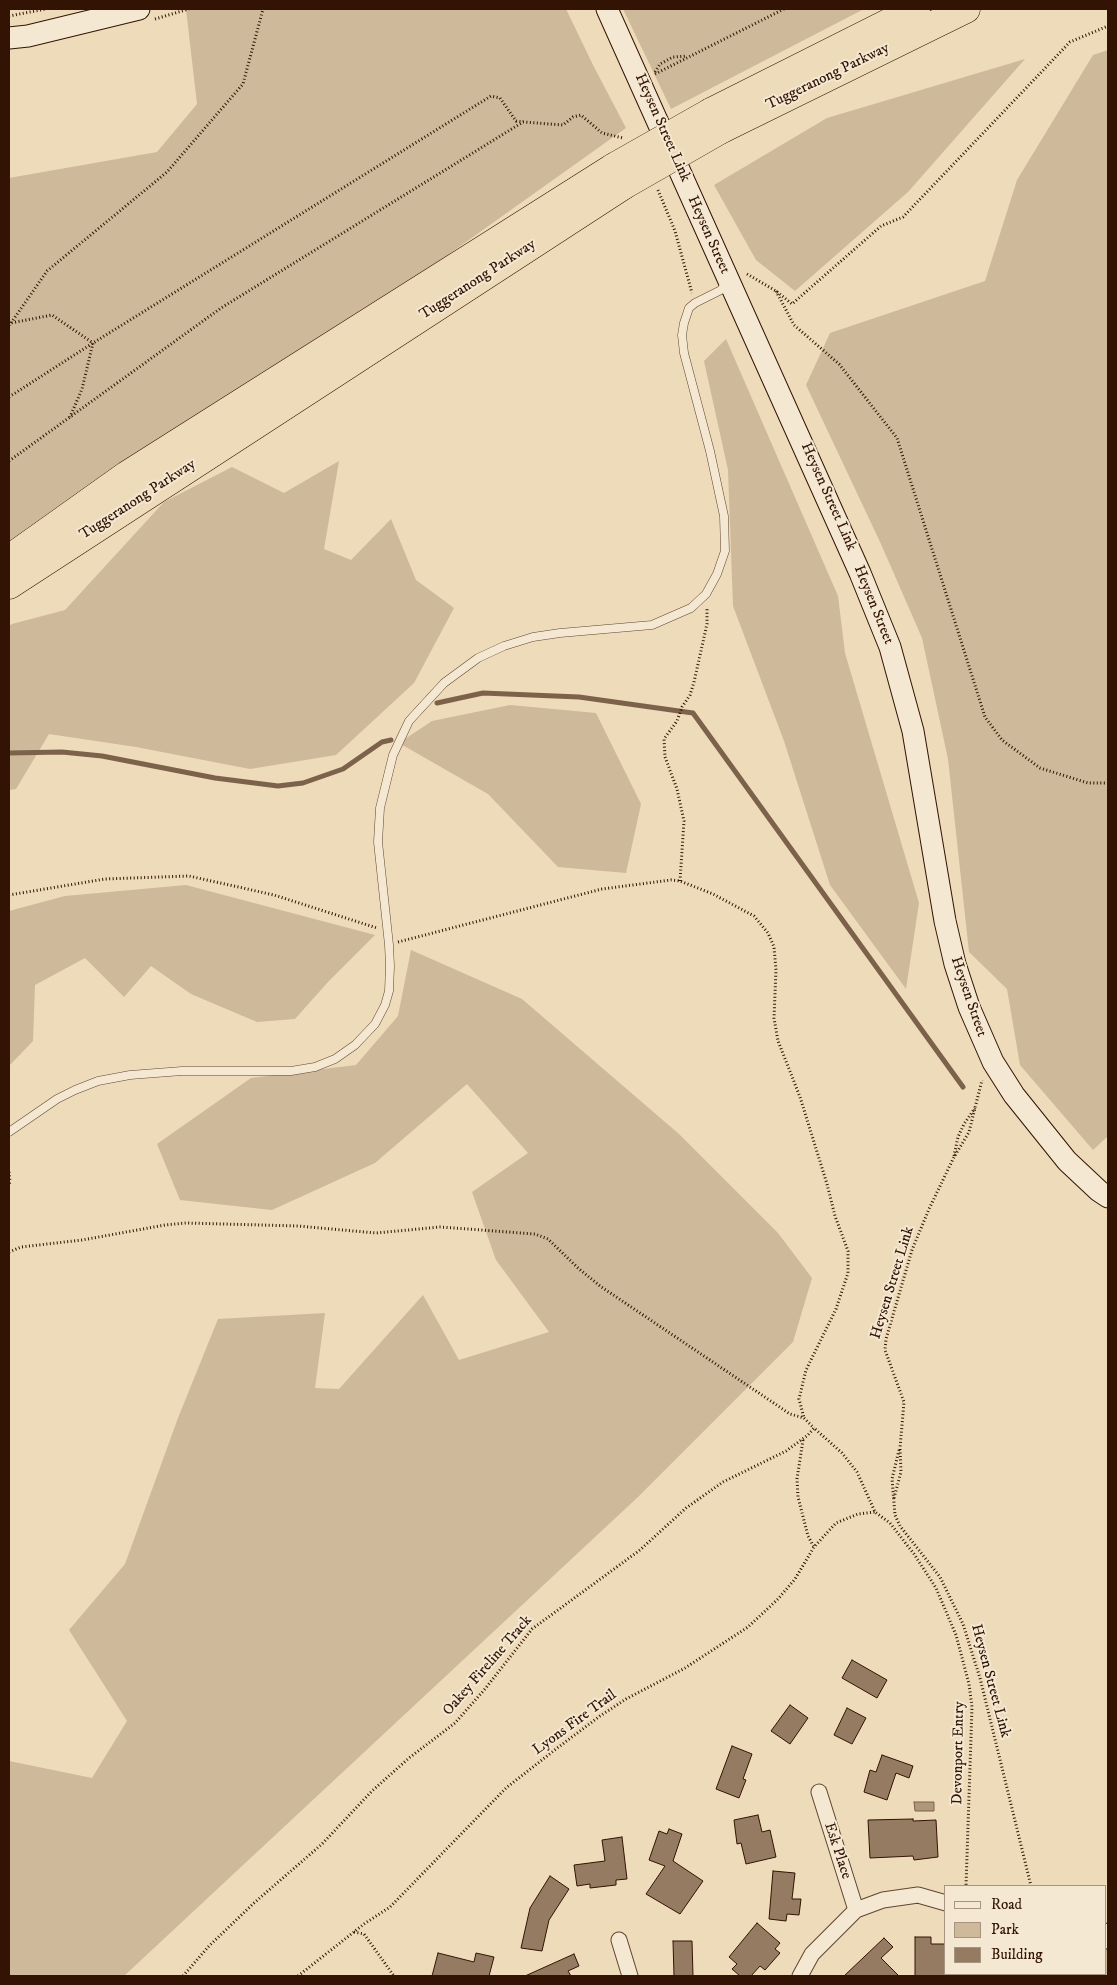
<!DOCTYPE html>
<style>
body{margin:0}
#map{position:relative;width:1117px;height:1985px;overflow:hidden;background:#eedbb9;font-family:"IM FELL DW Pica",serif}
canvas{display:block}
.frame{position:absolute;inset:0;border:10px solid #321304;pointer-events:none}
.legend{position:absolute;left:944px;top:1885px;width:162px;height:90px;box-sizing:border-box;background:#f4e8d2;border:1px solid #a69380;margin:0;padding:6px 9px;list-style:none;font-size:15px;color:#321304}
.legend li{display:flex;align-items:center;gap:10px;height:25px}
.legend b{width:25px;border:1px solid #a69380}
</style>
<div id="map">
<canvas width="1117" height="1985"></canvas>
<div class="frame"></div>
<ul class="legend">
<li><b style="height:6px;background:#f4e8d2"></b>Road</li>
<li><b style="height:14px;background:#ceb99a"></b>Park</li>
<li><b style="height:14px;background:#947b62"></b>Building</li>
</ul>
</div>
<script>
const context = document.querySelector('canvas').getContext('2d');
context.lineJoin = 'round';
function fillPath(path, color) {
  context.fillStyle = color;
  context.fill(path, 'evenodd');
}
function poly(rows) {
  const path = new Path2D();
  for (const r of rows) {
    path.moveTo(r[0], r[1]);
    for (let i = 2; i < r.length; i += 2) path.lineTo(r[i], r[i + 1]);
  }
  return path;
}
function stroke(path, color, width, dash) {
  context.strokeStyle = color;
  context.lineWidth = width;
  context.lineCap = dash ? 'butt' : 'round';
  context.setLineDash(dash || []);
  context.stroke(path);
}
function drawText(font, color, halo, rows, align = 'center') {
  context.font = font + ' "IM FELL DW Pica",serif';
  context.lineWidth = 4;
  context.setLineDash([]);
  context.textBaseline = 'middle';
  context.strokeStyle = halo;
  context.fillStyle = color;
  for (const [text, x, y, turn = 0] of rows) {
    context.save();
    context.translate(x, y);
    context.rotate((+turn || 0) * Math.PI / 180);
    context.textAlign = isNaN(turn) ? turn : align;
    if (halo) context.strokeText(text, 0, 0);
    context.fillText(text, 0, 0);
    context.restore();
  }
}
fillPath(poly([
 [186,9,566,9,593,65,626,128,275,378,9,559,9,178,157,152,197,104],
 [623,9,864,9,671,109],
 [1108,50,1108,1136,1093,1150,1020,1065,1007,989,969,952,948,759,922,638,881,544,806,385,830,333,985,281,1017,180,1093,55],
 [1025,59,908,192,795,291,756,260,714,185,827,118],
 [726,339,838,596,845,653,919,903,906,989,830,885,784,741,733,606,728,470,704,361],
 [339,461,324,549,351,560,391,519,416,580,454,608,414,683,336,755,250,769,136,747,49,734,16,789,9,790,9,626,12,624,65,610,164,502,232,467,284,493],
 [510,705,596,713,641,804,626,873,558,867,488,794,399,743,432,721],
 [186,885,375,935,328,982,295,1019,257,1022,191,994,151,966,124,997,85,958,35,985,33,1041,9,1066,9,911,65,896],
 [411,950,522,999,679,1134,778,1233,812,1278,793,1342,638,1497,124,1976,9,1976,9,1761,92,1778,127,1721,69,1630,125,1564,178,1418,218,1319,325,1313,315,1388,339,1389,423,1295,459,1360,549,1332,496,1260,472,1192,528,1153,467,1084,375,1163,272,1210,180,1200,157,1144,251,1078,356,1065,398,1016],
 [1108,1947,1108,1976,1089,1976,1090,1974,1106,1974,1106,1950]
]), '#ceb99a');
const water = poly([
 [914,1802,934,1802,934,1811,915,1811,914,1802]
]);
fillPath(water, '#ae977b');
stroke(water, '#7c624b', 1);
stroke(poly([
 [437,703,483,693,579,697,693,713,963,1087],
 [9,753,62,752,102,756,215,778,278,786,303,783,343,769,382,742,391,740]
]), '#7c624b', 5);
const building = poly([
 [852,1660,887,1680,877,1698,842,1678,852,1660],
 [790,1705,808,1718,790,1744,771,1731,790,1705],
 [847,1708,866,1718,852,1744,834,1735,847,1708],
 [732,1746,752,1754,743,1779,746,1780,739,1798,716,1789,732,1746],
 [882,1755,913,1766,909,1778,896,1773,887,1800,864,1792,870,1770,876,1772,882,1755],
 [758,1815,762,1832,770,1830,776,1857,746,1864,741,1843,737,1844,734,1820,758,1815],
 [913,1819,913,1821,936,1820,938,1857,914,1860,913,1856,870,1858,868,1820,913,1819],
 [669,1829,682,1834,673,1861,703,1881,680,1914,646,1894,665,1866,649,1860,659,1831,667,1834,669,1829],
 [622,1837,627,1879,616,1880,616,1885,590,1888,590,1884,577,1886,574,1865,605,1861,602,1840,622,1837],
 [773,1871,795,1873,792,1899,801,1899,799,1915,787,1914,786,1921,769,1919,773,1871],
 [550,1876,569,1889,549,1920,542,1951,521,1948,530,1908,550,1876],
 [757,1923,780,1943,775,1949,780,1953,765,1970,760,1966,751,1976,740,1976,732,1969,737,1964,729,1957,757,1923],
 [915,1937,931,1937,931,1944,946,1944,946,1976,915,1976,915,1937],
 [884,1938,893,1947,881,1958,899,1976,844,1976,884,1938],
 [673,1941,692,1941,693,1976,674,1976,673,1941],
 [438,1953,474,1962,476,1953,494,1957,489,1976,432,1976,438,1953],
 [574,1954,579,1966,568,1971,571,1976,525,1976,574,1954]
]);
fillPath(building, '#947b62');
stroke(building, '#321304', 1);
const lane = poly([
 [9,1132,57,1099,75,1090,98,1081,130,1075,182,1071,291,1071,315,1067,335,1059,355,1045,375,1024,385,1005,389,991,390,966,389,945,378,842,380,808,393,755,409,721,444,683,478,658,504,646,533,637,560,633,652,625,691,608,706,594,717,574,725,551,724,516,710,451,684,353,682,335,684,323,689,308,695,303,721,290,726,283]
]);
const street = poly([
 [819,1792,856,1910],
 [619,1940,630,1976],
 [1059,1974,1063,1976],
 [800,1976,812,1954,856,1910,883,1900,918,1895,946,1903]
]);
const secondary = poly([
 [607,9,860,573,890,647,913,731,945,921,955,964,969,1007,993,1062,1014,1095,1067,1161,1099,1191,1108,1197],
 [9,38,28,36,139,9],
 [1106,1938,1108,1934],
 [1079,1976,1081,1974]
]);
const highway = poly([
 [711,112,916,9],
 [720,130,966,9],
 [9,559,127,475,614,167],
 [9,585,624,185]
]);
stroke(lane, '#614531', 9);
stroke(street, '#614531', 17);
stroke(secondary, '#321304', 23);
stroke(highway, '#321304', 29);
stroke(poly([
 [9,16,46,9],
 [155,19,189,9],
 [655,72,660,64,673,57,687,56],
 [655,74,784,9],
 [658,190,675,231,692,293],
 [747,274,776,291,792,304,881,226,903,217,1070,42,1108,26],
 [776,291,794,325,839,364,897,438,985,717,1002,740,1040,768,1088,783,1108,783],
 [11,323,47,271,167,172,243,84,263,9],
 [9,325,11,323,52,315,93,343,82,389,70,417],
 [9,397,93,343,491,96,500,98,516,121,522,122],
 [9,461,221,308,523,122,563,125,573,117,581,115,602,133,623,138],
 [680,881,684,821,677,789,665,757,664,739,677,721,682,707,690,695,694,682,707,624,707,607],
 [9,895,105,879,189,876,274,895,377,928],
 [398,942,602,889,671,880,680,881,713,894,754,916,768,933,774,947,776,970,774,1018,778,1041,800,1097,827,1184,835,1216,848,1251,848,1273,836,1309,806,1370,799,1399,804,1418],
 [954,1156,958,1137,964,1124,975,1108],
 [9,1172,10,1182,9,1184],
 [9,1252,21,1247,82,1240,165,1225,186,1223,298,1226,376,1233,440,1227,535,1234,548,1239,578,1268,600,1286,790,1414,804,1418,814,1428],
 [803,1440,797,1479,798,1497,808,1536,814,1547],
 [899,1450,892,1479,895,1515,900,1526,940,1577,963,1624,980,1678,1031,1886],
 [894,1498,901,1472,900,1448,904,1402,885,1350,886,1339,912,1250,929,1209,954,1157,969,1132,982,1080],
 [354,1932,364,1934,394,1976],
 [183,1976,209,1946,254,1903,322,1844,372,1791,409,1758,455,1723,485,1689,532,1629,640,1550,686,1508,723,1482,786,1451,808,1435,814,1428,842,1453,857,1472,875,1512,890,1523,914,1554,936,1588,956,1635,969,1684,972,1707,966,1886],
 [298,1976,364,1924,390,1907,506,1788,556,1749,600,1716,626,1699,685,1668,748,1627,778,1599,795,1579,814,1547,836,1523,858,1514,875,1512]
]), '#321304', 3, [1, 2.5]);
stroke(lane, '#f4e8d2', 8);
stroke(street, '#f4e8d2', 15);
stroke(secondary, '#f4e8d2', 21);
stroke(highway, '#eedbb9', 28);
const highwayBridge = poly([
 [614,167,711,112],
 [624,185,720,130]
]);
stroke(highwayBridge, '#321304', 29, []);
stroke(highwayBridge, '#eedbb9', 28);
drawText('15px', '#321304', '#f4e8d2', [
 ["Tuggeranong Parkway",828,77,-26],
 ["Heysen Street Link",662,128,66],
 ["Heysen Street",708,235,66],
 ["Tuggeranong Parkway",478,280,-33],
 ["Heysen Street Link",828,497,66],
 ["Tuggeranong Parkway",138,500,-33],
 ["Heysen Street",873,605,68],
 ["Heysen Street",968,997,71],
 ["Heysen Street Link",893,1283,-73],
 ["Oakey Fireline Track",488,1666,-49],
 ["Heysen Street Link",990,1681,75],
 ["Lyons Fire Trail",575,1723,-36],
 ["Devonport Entry",959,1753,-89],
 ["Esk Place",837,1851,72]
]);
</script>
